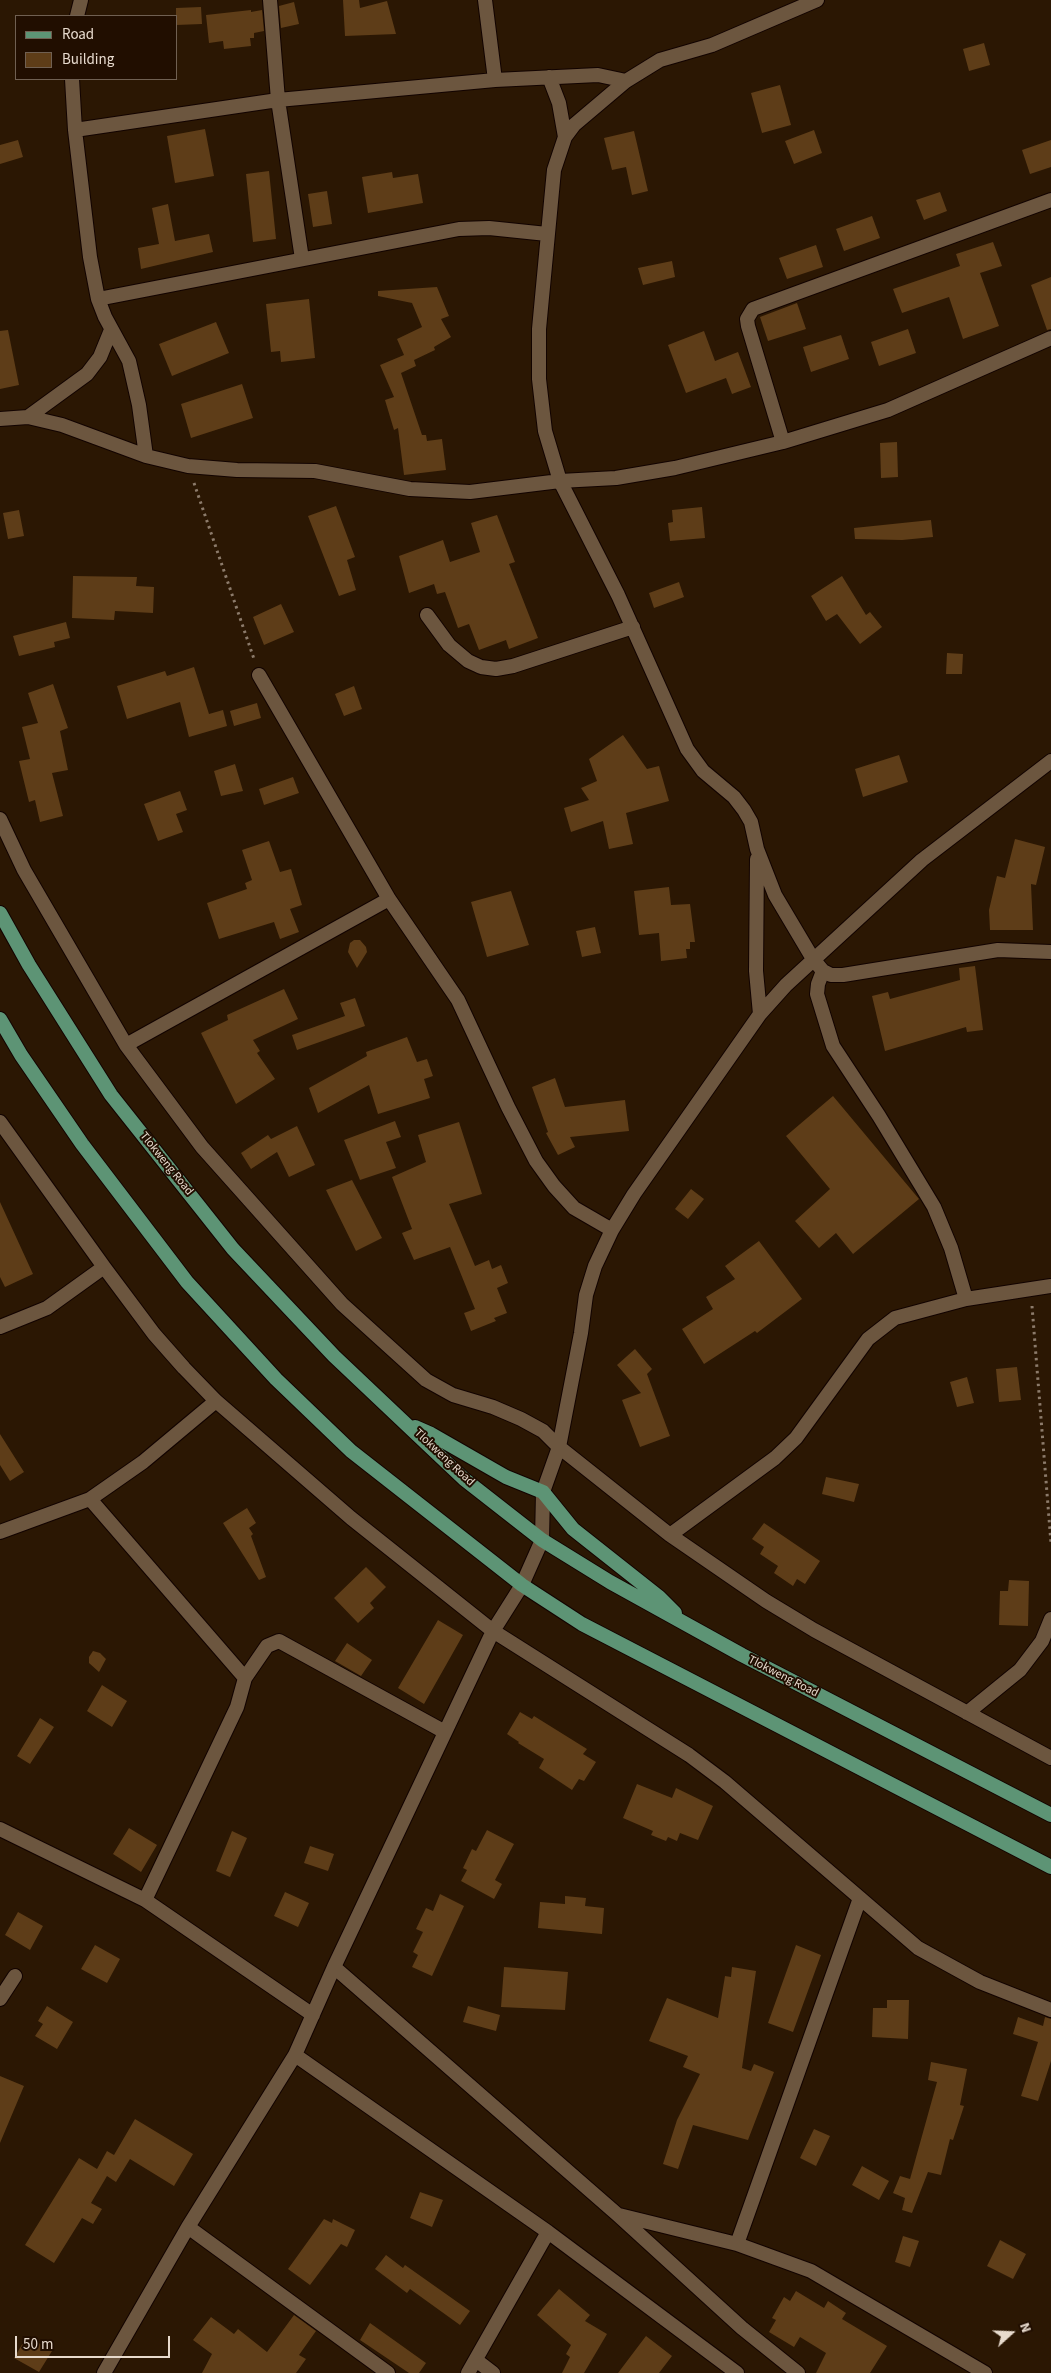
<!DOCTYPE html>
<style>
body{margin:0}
#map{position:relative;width:1051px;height:2373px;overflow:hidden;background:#2b1703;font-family:"Source Sans 3",sans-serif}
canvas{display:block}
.legend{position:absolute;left:15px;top:15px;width:162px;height:65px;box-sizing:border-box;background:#210e00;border:1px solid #706052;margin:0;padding:6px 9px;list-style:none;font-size:15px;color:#e7dacd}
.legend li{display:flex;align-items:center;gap:10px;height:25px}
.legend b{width:25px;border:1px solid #706052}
.north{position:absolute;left:986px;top:2308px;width:50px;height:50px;-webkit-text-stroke:4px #210e00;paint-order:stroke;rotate:70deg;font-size:14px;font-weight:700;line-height:20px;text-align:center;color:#e7dacd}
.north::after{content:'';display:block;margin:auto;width:18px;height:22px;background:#e7dacd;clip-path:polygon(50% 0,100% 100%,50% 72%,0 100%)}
.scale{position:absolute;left:15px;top:2336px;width:155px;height:22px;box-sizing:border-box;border:2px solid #e7dacd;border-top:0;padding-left:6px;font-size:15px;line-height:18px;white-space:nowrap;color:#e7dacd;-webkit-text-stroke:4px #210e00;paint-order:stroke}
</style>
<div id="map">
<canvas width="1051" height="2373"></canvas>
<ul class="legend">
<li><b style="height:6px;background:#5d9475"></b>Road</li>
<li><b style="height:14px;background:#5e3d18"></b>Building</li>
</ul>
<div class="north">N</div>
<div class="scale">50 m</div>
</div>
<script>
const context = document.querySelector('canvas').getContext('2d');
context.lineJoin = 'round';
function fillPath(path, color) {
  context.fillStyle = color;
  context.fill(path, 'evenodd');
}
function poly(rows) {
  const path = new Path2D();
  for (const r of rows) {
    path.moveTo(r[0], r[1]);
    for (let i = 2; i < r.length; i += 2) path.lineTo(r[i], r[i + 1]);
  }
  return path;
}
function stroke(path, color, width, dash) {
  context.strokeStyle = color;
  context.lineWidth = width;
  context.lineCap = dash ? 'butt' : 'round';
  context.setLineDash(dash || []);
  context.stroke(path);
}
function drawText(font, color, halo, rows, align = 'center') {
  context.font = font + ' "Source Sans 3",sans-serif';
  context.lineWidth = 4;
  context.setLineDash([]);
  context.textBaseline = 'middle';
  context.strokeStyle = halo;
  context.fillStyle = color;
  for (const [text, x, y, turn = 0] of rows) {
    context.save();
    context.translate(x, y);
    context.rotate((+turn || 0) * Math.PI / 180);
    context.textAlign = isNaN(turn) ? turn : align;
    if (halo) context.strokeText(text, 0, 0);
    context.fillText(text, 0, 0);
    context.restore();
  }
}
fillPath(poly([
 [343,0,359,0,360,8,387,1,396,34,345,36],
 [294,2,299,24,281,28,279,6],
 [201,7,202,24,176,25,176,8],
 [251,10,251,12,262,10,264,31,254,33,254,38,250,38,251,46,224,49,223,41,209,43,206,15],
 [984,43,990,65,969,71,963,49],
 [780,85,791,125,762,133,751,93],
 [205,129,214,176,175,183,167,136],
 [814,130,822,153,794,164,785,141],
 [634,131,648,191,632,195,626,167,612,170,604,138],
 [18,140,23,157,0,164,0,145],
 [1051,140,1051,167,1030,174,1022,150],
 [269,171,276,239,253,242,246,174],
 [392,172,393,178,418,174,423,203,368,213,362,177],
 [327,191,332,224,313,227,308,194],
 [940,192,947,211,924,220,916,200],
 [168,204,175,241,209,234,213,252,141,269,138,248,159,244,152,208],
 [872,216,880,238,844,251,836,229],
 [993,242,1002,266,980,273,999,326,963,339,949,297,902,313,893,289,960,266,956,254],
 [816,245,823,267,787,279,779,258],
 [672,261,675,277,643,285,638,268],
 [1051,277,1051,329,1047,330,1031,285],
 [437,287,449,316,441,319,451,337,434,347,435,350,414,360,416,366,401,373,422,435,426,435,427,441,442,439,446,470,404,475,398,428,394,430,385,400,394,397,380,365,404,355,397,339,422,327,412,303,378,296,378,291],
 [309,299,315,358,281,362,280,351,271,352,266,304],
 [797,303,806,329,768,341,760,317],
 [216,322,229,353,172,376,159,344],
 [908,329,916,353,879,366,871,342],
 [8,330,19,385,0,389,0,331],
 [704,331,715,361,738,352,751,387,732,394,726,378,686,393,668,345],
 [841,335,849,359,811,372,803,347],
 [242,384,253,418,191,438,181,404],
 [897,442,898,477,881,478,880,443],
 [336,506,355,557,347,560,356,590,339,596,308,516],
 [702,507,705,538,670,541,668,523,673,522,672,510],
 [19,510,24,536,8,539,3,513],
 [497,515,515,562,509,564,538,638,509,649,506,640,479,650,469,624,458,628,445,592,437,594,434,584,409,593,399,556,443,540,450,562,480,552,471,523],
 [931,520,933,537,902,540,855,539,854,528],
 [73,576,137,577,136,586,154,587,153,613,115,611,114,620,72,618],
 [842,576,866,615,870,612,882,627,860,644,837,614,826,621,811,596],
 [679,582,684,597,654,608,649,593],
 [281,604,294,632,264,645,253,617],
 [66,622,70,638,54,642,55,647,19,656,13,636],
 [947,653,963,654,962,674,946,674],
 [194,667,209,714,223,710,227,726,189,737,180,702,127,719,117,686,165,671,167,676],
 [53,684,68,728,60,731,68,770,52,773,63,816,40,822,35,800,29,802,19,761,30,759,22,727,38,723,28,693],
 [354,686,362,709,344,716,335,694],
 [257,703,261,718,234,726,230,711],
 [623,735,647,769,659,766,669,801,626,813,633,844,609,849,603,821,571,832,564,808,589,800,581,788,597,781,589,759],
 [899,755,908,782,863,797,855,769],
 [235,764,243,791,221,796,214,771],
 [293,777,299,793,264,805,259,789],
 [180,791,187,810,176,814,183,832,158,841,144,804],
 [1015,839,1045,847,1036,885,1031,884,1033,930,990,930,989,910,997,876,1005,878],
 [269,841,280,872,291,869,302,905,290,909,299,932,280,939,274,922,219,939,207,903,247,889,245,883,252,880,242,850],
 [669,887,671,905,690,904,695,942,690,942,690,949,686,949,687,958,661,961,659,933,639,935,634,891],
 [511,891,529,945,487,957,471,902],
 [595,927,601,953,582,957,576,931],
 [354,940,360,940,366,947,367,952,357,968,348,952,350,943],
 [975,966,983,1030,967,1032,966,1027,885,1051,872,996,888,992,890,999,960,980,959,968],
 [284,989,298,1019,253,1040,260,1051,257,1053,275,1079,236,1104,201,1033,228,1020,227,1015],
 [355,998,365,1026,297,1050,292,1035,345,1016,340,1003],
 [407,1037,417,1062,427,1059,433,1076,424,1079,430,1098,378,1114,369,1085,318,1113,309,1088,367,1056,366,1052],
 [555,1078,565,1107,625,1100,629,1131,570,1137,575,1147,558,1155,546,1133,548,1132,532,1087],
 [833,1096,919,1199,853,1254,836,1233,819,1248,795,1221,830,1189,786,1136],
 [395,1121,401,1137,386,1142,396,1168,360,1180,344,1140],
 [459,1122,482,1194,449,1204,475,1266,489,1260,492,1269,501,1265,508,1283,497,1288,507,1313,494,1318,496,1321,471,1331,464,1313,475,1309,450,1247,414,1260,402,1233,412,1229,392,1177,426,1162,418,1135],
 [297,1126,315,1165,289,1177,277,1152,251,1169,241,1153,268,1135,271,1139],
 [352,1180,382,1238,356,1251,326,1190],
 [691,1189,704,1199,688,1219,675,1209],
 [0,1202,33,1274,5,1287,0,1277],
 [759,1241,802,1299,757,1333,755,1331,704,1364,682,1329,713,1309,706,1297,735,1279,725,1266],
 [635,1349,652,1369,647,1374,670,1436,640,1447,622,1400,641,1393,617,1365],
 [1017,1367,1021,1400,999,1402,996,1369],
 [967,1377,974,1403,957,1407,950,1382],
 [0,1434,24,1472,10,1481,0,1465],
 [826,1477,859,1484,854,1502,822,1494],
 [247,1508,256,1523,249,1528,253,1534,251,1536,266,1577,259,1580,223,1523],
 [764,1523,820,1561,805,1584,797,1579,793,1586,774,1573,778,1566,760,1554,764,1547,752,1539],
 [366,1567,386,1587,370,1603,374,1608,358,1623,334,1598],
 [1009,1580,1029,1581,1028,1626,999,1625,1000,1591,1008,1591],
 [438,1620,463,1635,424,1704,398,1688],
 [347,1643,372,1660,361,1676,335,1661],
 [93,1651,100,1653,106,1659,99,1672,89,1663,89,1657],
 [102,1685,127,1701,112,1727,87,1711],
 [520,1712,532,1719,534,1716,587,1749,583,1754,596,1762,584,1781,579,1779,572,1790,539,1768,544,1759,518,1743,519,1742,507,1734],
 [40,1718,54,1727,30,1764,17,1756],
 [637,1784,672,1798,676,1788,713,1806,698,1840,680,1833,677,1841,668,1837,666,1841,651,1835,653,1831,623,1818],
 [129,1828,157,1845,141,1872,113,1854],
 [487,1830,514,1844,495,1880,502,1884,494,1899,461,1881,467,1870,463,1868,472,1849,476,1851],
 [232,1831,247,1838,230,1877,216,1871],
 [310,1846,334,1854,328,1871,304,1863],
 [285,1892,309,1903,298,1927,274,1916],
 [440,1894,464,1906,432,1976,412,1967,418,1955,413,1952,423,1932,416,1929,426,1908,433,1911],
 [565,1896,586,1898,585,1906,604,1908,602,1934,538,1928,540,1902,565,1904],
 [18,1912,43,1926,30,1950,5,1935],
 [95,1945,120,1959,107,1983,81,1969],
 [796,1945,821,1955,793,2032,768,2023],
 [504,1967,568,1972,565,2010,501,2007],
 [732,1967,756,1971,742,2068,751,2071,754,2064,774,2072,748,2140,693,2125,678,2169,663,2164,677,2120,700,2074,683,2067,688,2056,649,2041,667,1998,718,2018,725,1976,731,1977],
 [887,2000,909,2000,908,2039,872,2037,873,2008,887,2008],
 [47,2006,73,2022,57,2049,35,2036,43,2024,38,2021],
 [468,2006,500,2015,496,2031,463,2022],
 [1018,2017,1043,2026,1045,2017,1051,2019,1051,2061,1038,2101,1021,2096,1038,2042,1013,2034],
 [931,2062,967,2069,960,2105,964,2106,953,2140,950,2139,941,2175,928,2172,912,2213,902,2210,905,2198,893,2193,900,2176,910,2179,937,2082,928,2080],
 [0,2076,24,2086,0,2143],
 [135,2119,193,2154,174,2186,130,2159,116,2182,107,2176,91,2203,102,2209,93,2224,82,2218,54,2263,25,2245,79,2158,97,2169,107,2151,114,2155],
 [814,2129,830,2136,816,2166,800,2158],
 [862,2166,889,2181,879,2200,852,2185],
 [420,2192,443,2200,432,2227,410,2218],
 [324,2219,332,2223,333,2219,355,2230,347,2247,341,2244,310,2285,288,2269],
 [903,2236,919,2241,910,2267,895,2262],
 [1000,2240,1026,2254,1013,2279,987,2266],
 [386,2255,403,2268,405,2265,470,2311,460,2325,410,2289,407,2293,375,2269],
 [559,2289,590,2315,585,2321,607,2334,584,2373,562,2373,570,2357,566,2354,571,2345,537,2315],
 [796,2291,824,2308,828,2301,846,2313,842,2319,887,2346,870,2373,816,2373,826,2353,800,2337,794,2347,769,2332,776,2320,772,2318,784,2297,790,2301],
 [294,2315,316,2331,299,2355,306,2359,296,2373,202,2373,212,2354,193,2340,211,2317,234,2334,238,2329,267,2352],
 [370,2323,426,2363,419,2373,409,2373,360,2340],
 [27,2336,52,2351,39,2372,14,2358],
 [646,2336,672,2356,659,2373,618,2373]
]), '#5e3d18');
const minor = poly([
 [270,0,278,100,302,259],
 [485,0,495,80],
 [817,0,712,45,660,60,626,81,574,125,565,137,554,170,539,329,539,379,545,431,560,481,618,595,687,749,703,771,734,797,744,810,751,822,757,849,775,895,813,959,823,971,831,975,843,975,998,950,1051,952],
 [77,16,81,0],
 [549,77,559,103,565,137],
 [72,79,75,130,90,257,98,299,105,317,129,361,139,405,146,456],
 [75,130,278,100,495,80,598,75,626,81],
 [98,299,459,229,489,228,547,234],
 [28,417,87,374,100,357,111,330],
 [0,419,28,417,62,425,146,456,188,466,237,470,315,471,410,489,470,492,560,481,616,478,675,468,783,442,888,410,1051,338],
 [783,442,748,326,747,319,753,309,1051,200],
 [427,615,449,645,468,661,481,667,496,669,513,666,633,627],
 [259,675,389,899,458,1000,508,1107,536,1161,554,1186,574,1208,612,1230],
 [0,819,24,870,126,1045,202,1147,342,1304,426,1380,453,1395,493,1407,521,1419,543,1431,559,1447,670,1535,766,1601,814,1630,1051,1758],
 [757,859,756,971,760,1014],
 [823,971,818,984,817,994,833,1046,879,1116,934,1207,951,1248,966,1299],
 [126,1045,389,899],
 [0,1122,104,1267,154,1334,184,1368,216,1401,351,1518,493,1631,689,1755,725,1782,918,1948,980,1982,1051,2010],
 [0,1327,47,1308,104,1267],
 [90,1499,245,1678,237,1707,145,1900],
 [0,1532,90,1499,143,1462,216,1401],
 [670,1535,775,1458,796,1438,868,1339,895,1318,966,1299,1051,1286],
 [245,1678,267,1646,279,1641,445,1732],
 [967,1713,1020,1670,1042,1641,1051,1619],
 [0,1829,145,1900,313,2015],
 [334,1967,618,2215,742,2328,798,2373],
 [0,1999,15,1976],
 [295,2055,548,2232,737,2373],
 [619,2215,737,2244,811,2271,985,2373],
 [188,2227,388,2373],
 [737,2244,860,1898],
 [476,2360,493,2373],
 [104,2373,188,2227,295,2055,334,1967,493,1631,522,1585,542,1540,543,1492,559,1447,581,1333,586,1295,595,1266,612,1230,634,1194,760,1014,786,985,922,860,1051,761],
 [468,2373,548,2232]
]);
const primary = poly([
 [0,913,29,965,111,1095,233,1249,334,1356,464,1479,542,1540,610,1582,742,1655,1051,1815],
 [0,1019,21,1055,82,1144,187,1282,276,1379,351,1451,522,1585,582,1624,1051,1867],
 [415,1427,431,1434,506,1477,543,1492,573,1529,659,1597,675,1613]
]);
stroke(minor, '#120300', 16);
stroke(primary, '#120300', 16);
stroke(poly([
 [194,483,254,659],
 [1032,1306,1051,1543]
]), '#8c7b6b', 3, [2.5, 4]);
stroke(minor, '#6c563f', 14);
stroke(primary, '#5d9475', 14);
drawText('12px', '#e7dacd', '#210e00', [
 ["Tlokweng Road",166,1164,51],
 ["Tlokweng Road",444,1458,43],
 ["Tlokweng Road",783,1677,27]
]);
</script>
